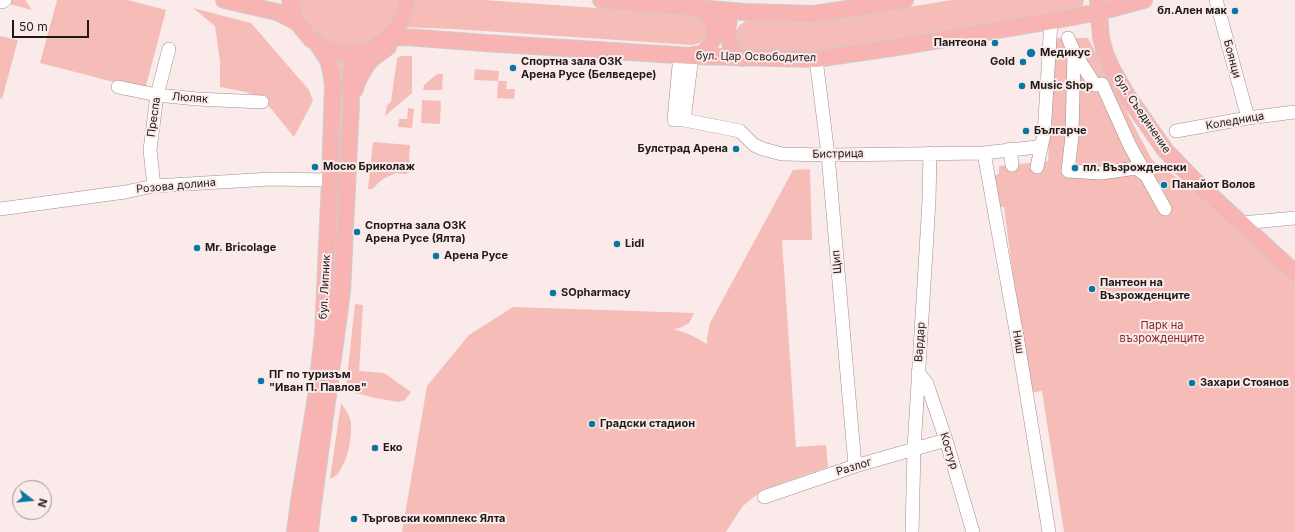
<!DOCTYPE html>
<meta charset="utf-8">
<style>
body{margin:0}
#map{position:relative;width:1295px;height:532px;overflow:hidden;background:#faebea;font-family:Inter,sans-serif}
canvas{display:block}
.north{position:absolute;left:12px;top:480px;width:40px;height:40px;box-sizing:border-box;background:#faebea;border:1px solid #a29796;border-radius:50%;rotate:106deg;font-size:11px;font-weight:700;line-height:16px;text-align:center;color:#1f1a19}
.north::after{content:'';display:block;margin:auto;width:14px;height:18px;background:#0a76a1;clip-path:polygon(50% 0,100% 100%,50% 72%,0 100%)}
.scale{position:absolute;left:12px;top:20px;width:77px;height:18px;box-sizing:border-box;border:2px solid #1f1a19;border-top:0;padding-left:5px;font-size:12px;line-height:14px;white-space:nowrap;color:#1f1a19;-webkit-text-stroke:3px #faebea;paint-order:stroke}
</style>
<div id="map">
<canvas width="1295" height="532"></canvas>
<div class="north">N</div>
<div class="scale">50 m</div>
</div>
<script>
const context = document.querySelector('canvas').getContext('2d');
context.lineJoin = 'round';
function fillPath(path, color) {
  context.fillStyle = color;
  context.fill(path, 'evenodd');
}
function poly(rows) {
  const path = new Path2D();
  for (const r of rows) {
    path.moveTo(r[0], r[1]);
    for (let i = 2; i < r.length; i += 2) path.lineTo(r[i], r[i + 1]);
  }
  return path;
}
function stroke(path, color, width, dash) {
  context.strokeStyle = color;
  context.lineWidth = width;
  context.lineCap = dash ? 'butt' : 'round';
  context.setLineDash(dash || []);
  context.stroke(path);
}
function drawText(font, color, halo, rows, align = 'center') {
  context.font = font + ' Inter,sans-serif';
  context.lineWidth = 4;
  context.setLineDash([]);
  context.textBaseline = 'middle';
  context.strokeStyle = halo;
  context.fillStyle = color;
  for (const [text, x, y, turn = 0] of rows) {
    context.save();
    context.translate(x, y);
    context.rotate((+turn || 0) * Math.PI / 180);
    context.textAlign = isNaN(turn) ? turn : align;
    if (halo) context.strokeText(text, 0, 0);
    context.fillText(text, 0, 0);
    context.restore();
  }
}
fillPath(poly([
 [8,0,25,0,32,10,9,4],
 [57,0,128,0,166,10,145,90,40,63],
 [298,0,400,0,393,20,382,34,370,41,355,45,339,45,324,39,311,29,308,25,302,15],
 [415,0,484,0,696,15,701,19,706,26,706,32,700,43,692,45,454,29,402,27,410,17],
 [952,0,1084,0,1082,10,815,53,754,54,740,49,735,37,735,32,740,25,747,20,758,19,828,20],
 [193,8,251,23,309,90,313,101,294,137,263,99,246,92,220,87,220,62,215,26],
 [0,36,18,40,2,99,0,98],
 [1054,38,1088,38,1152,160,1242,225,1295,277,1295,532,1064,532,1042,391,1028,393,1004,207,996,206,993,176,999,174,999,166,1048,161],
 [337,56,348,57,335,291,331,291,340,100,340,73],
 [401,56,412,56,412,93,385,116,387,105,391,102,397,58],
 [475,69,499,71,498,81,507,81,506,89,515,89,514,99,497,98,498,81,474,80],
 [437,74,443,74,442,90,423,90,424,85],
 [422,100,441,101,440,124,421,123],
 [408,108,414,109,412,128,398,127,399,119,407,119],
 [373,142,410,145,409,159,414,171,405,174,396,173,383,179,372,189,368,189],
 [810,169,812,240,782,240,796,447,826,445,828,467,762,490,742,507,726,532,402,532,427,386,469,335,513,307,694,313,689,323,682,327,674,329,691,335,707,344,707,338,710,323,793,170],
 [355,304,363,305,359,371,384,373,411,392,405,400,399,402,375,398,355,393,346,387],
 [341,403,347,412,351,421,351,433,349,448,345,461,338,474,330,479]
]), '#f6bcb7');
const minor = poly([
 [1216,0,1248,118],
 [2,2,5,0],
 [1068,38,1074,52,1095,85,1102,84,1130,146,1165,209],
 [1074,52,1072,136,1068,171,1101,173,1136,168,1147,176],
 [680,55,674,120,684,120,740,131,754,145,763,149,782,154,828,155,984,153,1037,147,1042,143,1044,135,1051,21],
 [816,59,828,155,855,466],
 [118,87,157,95,197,99,262,102],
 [684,120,692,56],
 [1176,131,1248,118,1295,112],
 [1010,149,1012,165],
 [984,153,1018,342,1049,532],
 [1037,167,1042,143],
 [154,186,150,150,157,95,169,49],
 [0,209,125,192,154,186,271,179,330,180],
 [1242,223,1295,218],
 [918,372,927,384,946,440,973,532],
 [764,497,855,466,946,440],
 [912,532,914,449,929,201,930,153]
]);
const major = poly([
 [224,0,277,12,297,22],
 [290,0,293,12,297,22,311,39,317,43,330,50,345,53,361,52,370,49,388,38,397,27,404,14,407,0],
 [601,0,745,12,814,14,905,0],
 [1098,0,1101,38,1105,53,1112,69,1126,94,1165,150,1193,179,1295,273],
 [730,11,727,32,728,38,732,48,736,54,742,58],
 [388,38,406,37,485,43,692,56,816,59,904,46,1051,21,1099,12,1144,0],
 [693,55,702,54,708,48,713,38,714,30,713,25,707,14,699,8],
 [355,89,357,82,367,64,374,57,388,47],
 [295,532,299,502,316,397,323,335,330,180,333,85,331,71,328,60,317,43],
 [310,532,313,504,342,292,351,104,350,81,351,72,354,63,361,52]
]);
stroke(minor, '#9d8f8e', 14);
stroke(major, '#cecdcc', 18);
stroke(minor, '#fff', 13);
stroke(major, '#f7b4b2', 16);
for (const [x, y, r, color] of [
 [1235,11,4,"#0a76a1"],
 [995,43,4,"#0a76a1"],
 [1031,53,5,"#0a76a1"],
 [1023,62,4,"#0a76a1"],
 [513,68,4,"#0a76a1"],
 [1022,86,4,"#0a76a1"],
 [1026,131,4,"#0a76a1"],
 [736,149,4,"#0a76a1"],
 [315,167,4,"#0a76a1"],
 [1075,168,4,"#0a76a1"],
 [1164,185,4,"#0a76a1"],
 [357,232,4,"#0a76a1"],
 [617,244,4,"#0a76a1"],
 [197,248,4,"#0a76a1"],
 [436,256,4,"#0a76a1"],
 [1092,289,4,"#0a76a1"],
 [553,293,4,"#0a76a1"],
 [261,381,4,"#0a76a1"],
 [1192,383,4,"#0a76a1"],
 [592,424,4,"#0a76a1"],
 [375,448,4,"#0a76a1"],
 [354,519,4,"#0a76a1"]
]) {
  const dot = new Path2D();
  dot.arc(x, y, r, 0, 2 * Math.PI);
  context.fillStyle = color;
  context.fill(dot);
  stroke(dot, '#faebea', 1.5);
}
drawText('bold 11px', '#1f1a19', '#faebea', [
 ["бл.Ален мак",1227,11,"right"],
 ["Пантеона",987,43,"right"],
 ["Медикус",1040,53],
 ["Спортна зала ОЗК",521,62],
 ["Арена Русе (Белведере)",521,75],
 ["Gold",1015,62,"right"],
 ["Music Shop",1030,86],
 ["Българче",1034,131],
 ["Булстрад Арена",728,149,"right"],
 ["Мосю Бриколаж",323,167],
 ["пл. Възрожденски",1083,168],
 ["Панайот Волов",1172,185],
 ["Спортна зала ОЗК",365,226],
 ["Арена Русе (Ялта)",365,239],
 ["Lidl",625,244],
 ["Mr. Bricolage",205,248],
 ["Арена Русе",444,256],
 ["Пантеон на",1100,283],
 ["Възрожденците",1100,296],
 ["SOpharmacy",561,293],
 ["ПГ по туризъм",269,375],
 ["\"Иван П. Павлов\"",269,388],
 ["Захари Стоянов",1200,383],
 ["Градски стадион",600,424],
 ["Еко",383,448],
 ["Търговски комплекс Ялта",362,519]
], 'left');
drawText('11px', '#1f1a19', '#faebea', [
 ["бул. Цар Освободител",756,57,1],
 ["Боянци",1232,59,75],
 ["Люляк",190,98,5],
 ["бул. Съединение",1142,114,56],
 ["Преспа",154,117,-82],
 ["Коледница",1235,121,-10],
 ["Бистрица",838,154,-1],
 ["Розова долина",176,186,-5],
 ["Щип",837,262,-95],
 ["бул. Липник",325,287,-87],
 ["Вардар",920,342,-86],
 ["Ниш",1018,342,81],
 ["Костур",949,451,73],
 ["Разлог",854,467,-17]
]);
drawText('11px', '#852629', '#faebea', [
 ["Парк на",1162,326],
 ["възрожденците",1162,339]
]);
</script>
